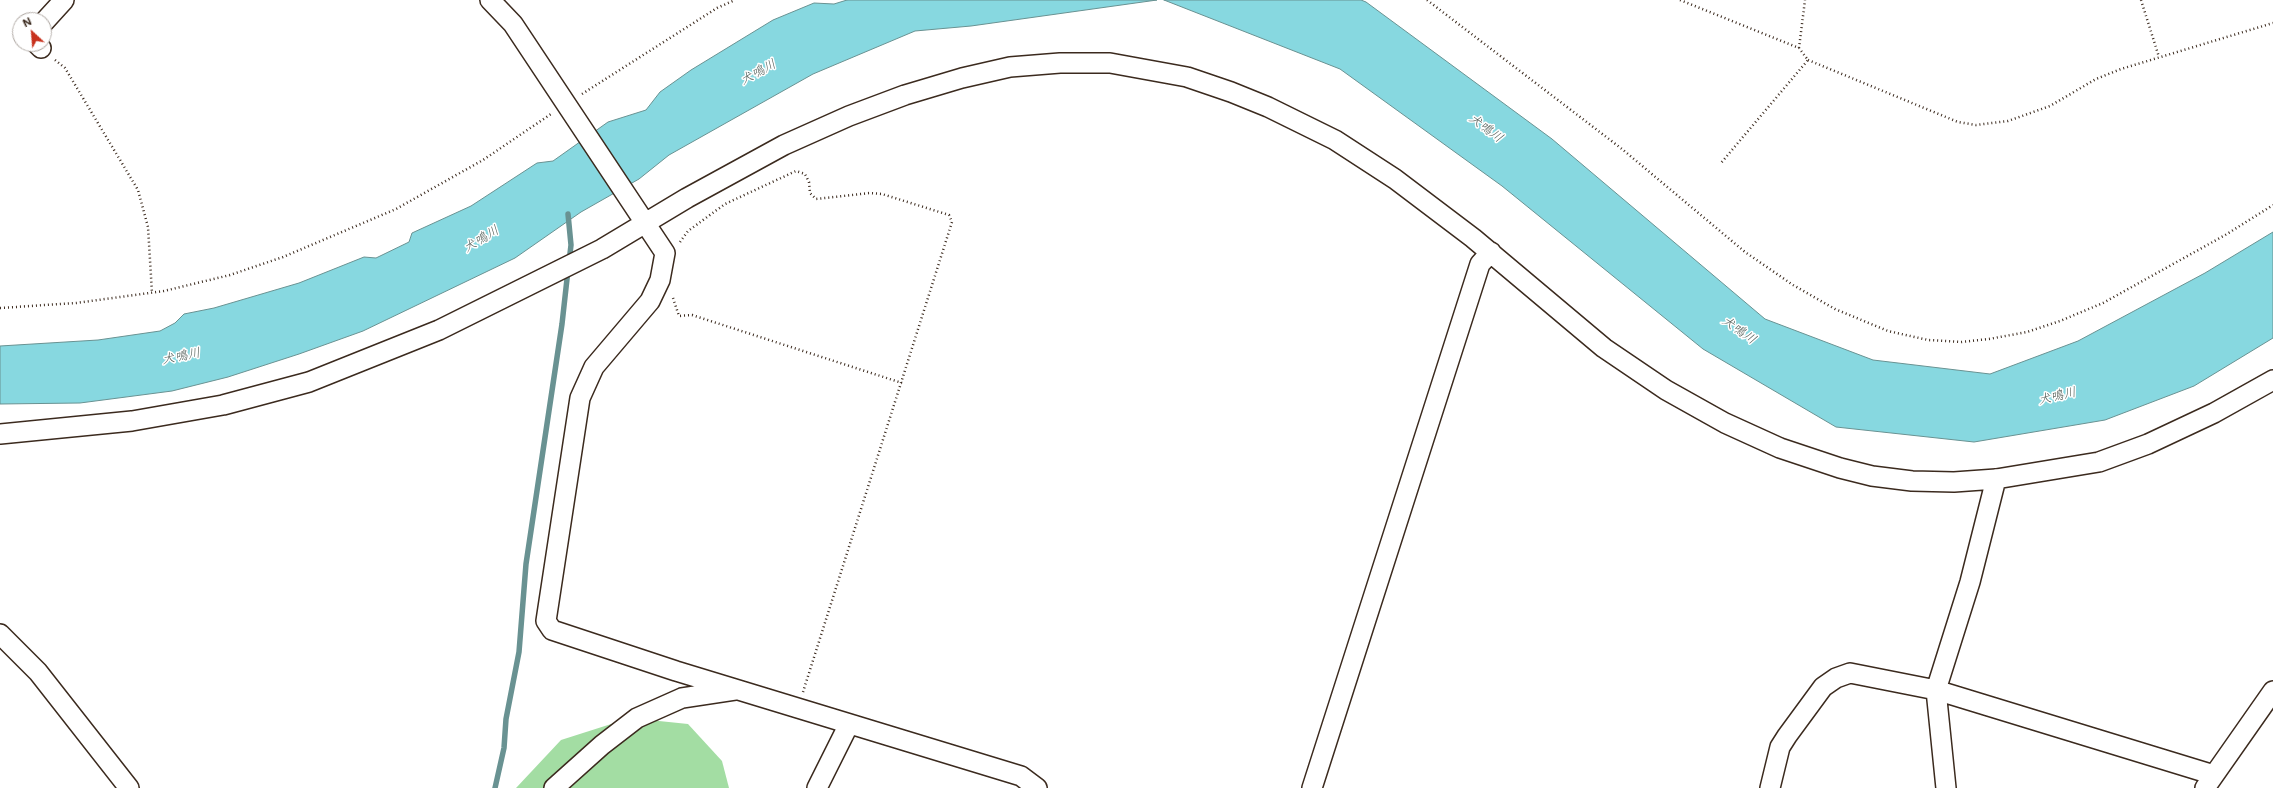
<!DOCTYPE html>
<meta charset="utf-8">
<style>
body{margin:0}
#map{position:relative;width:2273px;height:788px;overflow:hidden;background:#fff;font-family:Mali,sans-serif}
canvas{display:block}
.north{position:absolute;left:12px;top:12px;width:40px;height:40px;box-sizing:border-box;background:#fff;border:1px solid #b1aaa5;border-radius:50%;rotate:334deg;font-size:11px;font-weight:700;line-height:16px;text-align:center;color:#3b2a1e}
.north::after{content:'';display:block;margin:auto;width:14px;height:18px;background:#c8321e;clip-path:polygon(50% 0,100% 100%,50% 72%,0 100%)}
</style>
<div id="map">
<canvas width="2273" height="788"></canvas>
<div class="north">N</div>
</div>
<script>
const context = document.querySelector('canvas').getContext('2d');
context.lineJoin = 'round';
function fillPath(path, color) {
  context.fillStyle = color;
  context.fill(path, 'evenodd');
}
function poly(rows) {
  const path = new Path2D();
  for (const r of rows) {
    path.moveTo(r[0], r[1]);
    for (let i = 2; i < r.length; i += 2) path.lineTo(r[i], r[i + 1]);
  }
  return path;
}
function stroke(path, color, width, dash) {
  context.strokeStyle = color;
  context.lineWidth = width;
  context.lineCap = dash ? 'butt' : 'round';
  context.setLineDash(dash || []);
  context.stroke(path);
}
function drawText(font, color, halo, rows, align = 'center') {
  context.font = font + ' Mali,"Klee One",sans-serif';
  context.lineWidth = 3;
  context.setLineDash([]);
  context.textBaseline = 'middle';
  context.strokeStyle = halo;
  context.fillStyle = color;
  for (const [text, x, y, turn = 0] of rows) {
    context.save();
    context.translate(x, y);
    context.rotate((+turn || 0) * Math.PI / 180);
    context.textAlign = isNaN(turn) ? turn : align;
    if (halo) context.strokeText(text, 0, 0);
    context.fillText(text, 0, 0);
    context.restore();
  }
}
fillPath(poly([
 [630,718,688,724,722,761,729,788,516,788,561,740]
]), '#a3dda3');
const water = poly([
 [847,0,1157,0,971,26,915,31,813,74,669,155,639,179,581,212,515,258,363,331,299,354,228,377,172,391,80,403,0,404,0,346,98,340,160,331,175,323,184,314,214,308,299,283,364,257,376,258,409,242,412,233,471,206,537,163,553,161,608,122,646,110,660,92,691,70,773,20,814,3,834,4,847,0],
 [1164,0,1361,0,1366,2,1552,139,1765,319,1873,360,1990,374,2078,341,2205,273,2273,232,2273,338,2194,386,2105,420,1974,442,1836,427,1703,349,1502,186,1340,69,1164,0]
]);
fillPath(water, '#87d8e0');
stroke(water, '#699292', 1);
stroke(poly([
 [568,214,571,245,569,262],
 [495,788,504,748,506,719,519,652,526,564,562,324,568,270]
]), '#699292', 5.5);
const minor = poly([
 [490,0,513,24,665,253,660,280,650,301,594,367,580,398,546,621,552,630,676,671,1021,776,1037,788],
 [44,22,64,0],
 [37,44,41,48],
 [0,434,132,421,223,405,309,382,439,330,602,249,687,198,784,145,849,116,905,95,962,78,1010,67,1060,63,1110,63,1187,77,1231,92,1268,107,1335,140,1395,179,1473,238,1604,348,1666,390,1725,423,1780,448,1840,468,1872,476,1912,481,1954,482,1996,479,2099,462,2148,444,2214,413,2273,380],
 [0,634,38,672,129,788],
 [554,788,602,745,637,718,682,698,735,690],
 [817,788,849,724],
 [1312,788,1480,264,1491,252],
 [1770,788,1780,747,1787,736,1823,687,1836,678,1850,673,1936,690,2214,775],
 [1946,788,1936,690,1970,582,1996,479],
 [2205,788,2273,691]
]);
stroke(minor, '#3b2a1e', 22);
stroke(poly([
 [1427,0,1622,149,1745,252,1793,285,1835,309,1888,331,1928,340,1961,342,1989,339,2027,332,2060,321,2103,303,2227,234,2273,205],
 [1680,0,1799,48,1808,60,1721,163],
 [2141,0,2159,57],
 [1799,48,1805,0],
 [55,60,65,68,138,190,148,227,152,293],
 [1808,60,1958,122,1976,125,2008,121,2050,106,2096,79,2121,69,2273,23],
 [582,94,717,8,735,0],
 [680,242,688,231,725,204,796,171,805,174,809,182,810,193,816,199,870,193,882,194,949,215,952,222,803,692],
 [673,298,679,316,692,315,902,383],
 [0,308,76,303,164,291,230,275,283,257,396,209,483,160,551,114]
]), '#3b2a1e', 2.5, [1, 3]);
stroke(minor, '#fff', 19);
drawText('italic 13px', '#525e58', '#fff', [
 ["犬鳴川",758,72,-28],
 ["犬鳴川",1486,128,37],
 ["犬鳴川",481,239,-31],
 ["犬鳴川",1739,330,35],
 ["犬鳴川",181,356,-11],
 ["犬鳴川",2057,396,-13]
]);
</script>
